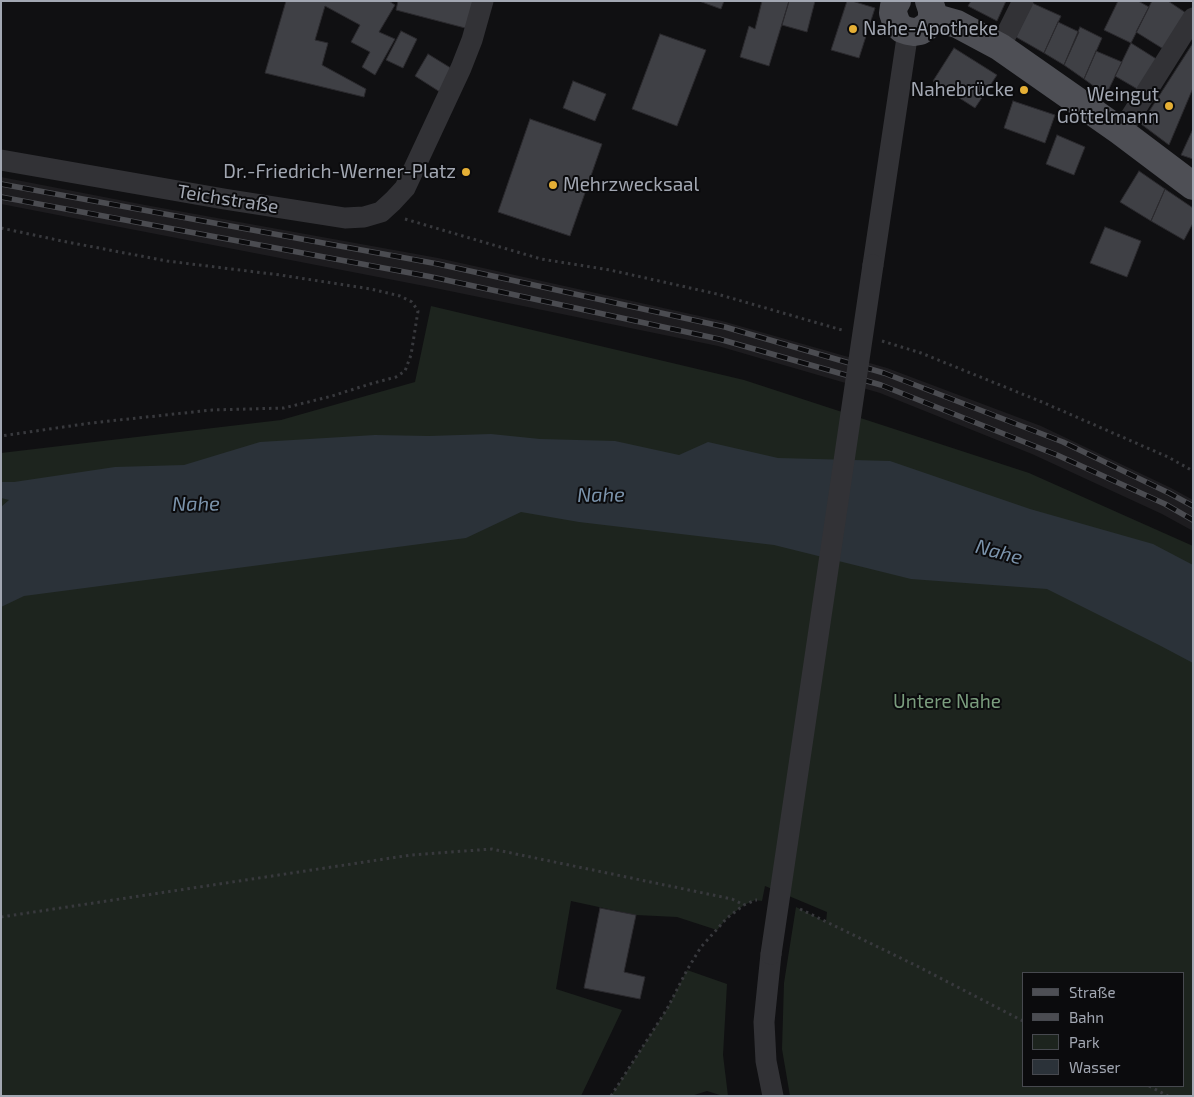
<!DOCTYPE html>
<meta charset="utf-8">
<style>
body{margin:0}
#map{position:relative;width:1194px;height:1097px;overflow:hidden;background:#101012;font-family:"Exo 2",sans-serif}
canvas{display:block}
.frame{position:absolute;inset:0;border:2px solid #a2a7b2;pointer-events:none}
.legend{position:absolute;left:1022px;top:972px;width:162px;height:115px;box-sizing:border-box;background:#0b0b0d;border:1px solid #47494f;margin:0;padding:6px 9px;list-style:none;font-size:15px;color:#a2a7b2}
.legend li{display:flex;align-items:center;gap:10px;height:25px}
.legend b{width:25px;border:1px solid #47494f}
</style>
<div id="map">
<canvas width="1194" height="1097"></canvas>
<div class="frame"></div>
<ul class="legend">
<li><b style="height:6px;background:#4e4f55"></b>Straße</li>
<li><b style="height:6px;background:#4b4c51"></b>Bahn</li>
<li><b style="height:14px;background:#1d241e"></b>Park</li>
<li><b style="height:14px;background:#2b3239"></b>Wasser</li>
</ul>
</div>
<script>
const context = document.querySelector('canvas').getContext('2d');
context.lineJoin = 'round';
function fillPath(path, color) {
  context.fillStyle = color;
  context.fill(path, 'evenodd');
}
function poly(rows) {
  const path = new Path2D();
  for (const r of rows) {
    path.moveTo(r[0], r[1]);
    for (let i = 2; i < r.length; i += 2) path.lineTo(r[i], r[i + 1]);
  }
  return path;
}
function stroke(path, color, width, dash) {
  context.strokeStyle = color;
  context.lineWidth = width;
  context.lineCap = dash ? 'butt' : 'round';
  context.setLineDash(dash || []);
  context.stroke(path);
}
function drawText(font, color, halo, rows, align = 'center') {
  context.font = font + ' "Exo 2",sans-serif';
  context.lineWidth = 4;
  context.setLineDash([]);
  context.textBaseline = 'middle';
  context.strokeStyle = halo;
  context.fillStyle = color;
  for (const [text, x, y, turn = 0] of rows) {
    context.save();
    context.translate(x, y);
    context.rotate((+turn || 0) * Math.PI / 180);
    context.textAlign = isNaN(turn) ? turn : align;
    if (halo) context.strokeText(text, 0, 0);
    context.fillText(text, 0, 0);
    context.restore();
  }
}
fillPath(poly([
 [1,177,145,205,438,258,722,321,887,368,1041,426,1171,488,1193,500,1193,531,1162,514,1032,454,880,393,718,346,435,288,1,204]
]), '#1d1c1f');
fillPath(poly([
 [431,306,744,380,1029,473,1193,546,1193,1096,790,1096,782,1049,784,983,796,907,826,922,827,912,765,886,762,901,755,900,744,905,727,918,717,930,677,917,636,915,571,901,556,989,622,1010,581,1096,1,1096,1,453,281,420,415,382],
 [1023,973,1183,973,1183,1086,1023,1086],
 [687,970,727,984,723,1055,728,1096,723,1096,707,1091,691,1096,611,1096,667,1009]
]), '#1d241e');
fillPath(poly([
 [491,434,540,439,615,441,679,455,708,442,778,458,890,461,1030,509,1153,544,1193,565,1193,663,1159,645,1047,589,911,579,774,545,579,522,521,512,466,538,24,596,1,607,1,507,9,500,1,498,1,482,14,482,115,467,184,465,260,442,375,435,429,436]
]), '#2b3239');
const building = poly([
 [286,1,389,1,395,5,379,32,395,39,375,75,362,67,370,52,351,42,360,25,325,6,315,40,328,43,322,65,366,89,364,97,265,73,286,1],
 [398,1,476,1,469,29,396,10,398,1],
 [699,1,724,1,721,9,699,1],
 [762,1,789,1,769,66,740,57,749,26,755,29,762,1],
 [789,1,815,1,807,32,782,25,789,1],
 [847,1,852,1,875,8,859,58,831,50,847,1],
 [971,1,1006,1,997,21,968,6,971,1],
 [1118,1,1138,1,1149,7,1131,43,1104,30,1118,1],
 [1152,1,1168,1,1186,13,1165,50,1136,32,1152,1],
 [1032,3,1061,16,1044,53,1016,37,1032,3],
 [1058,22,1079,32,1064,65,1044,53,1058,22],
 [1080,27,1102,38,1084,79,1064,65,1080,27],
 [401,31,417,39,403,68,386,60,401,31],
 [660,34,706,50,677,126,632,109,660,34],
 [1131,43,1158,60,1139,90,1115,76,1131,43],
 [1193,43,1193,88,1169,145,1141,124,1193,43],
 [954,48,997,75,975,108,933,81,954,48],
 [1096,51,1122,62,1106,95,1084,79,1096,51],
 [428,54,454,70,440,92,415,76,428,54],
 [573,81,606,94,595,121,563,108,573,81],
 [1013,101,1055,115,1045,143,1004,128,1013,101],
 [530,119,602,144,570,236,498,212,530,119],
 [1193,129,1193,159,1181,155,1193,129],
 [1057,135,1085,147,1074,175,1046,164,1057,135],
 [1139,171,1165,189,1151,221,1120,202,1139,171],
 [1165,189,1193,208,1193,223,1184,240,1151,221,1165,189],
 [1105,227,1141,241,1127,277,1090,263,1105,227],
 [600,908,636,915,624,972,645,977,640,999,584,988,600,908]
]);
fillPath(building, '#3f4045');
stroke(building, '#2b2a2e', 1);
stroke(poly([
 [405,219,541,259,610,270,717,294,842,330],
 [1,228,62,241,167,261,280,275,371,289,400,296,412,302,418,311,411,355,405,371,396,377,370,384,332,396,284,408,212,410,91,423,1,436],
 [882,341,921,353,1042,402,1168,457,1193,471],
 [800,909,917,966,1023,1021],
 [1,917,411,855,492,849,732,899,744,905],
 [1149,1086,1168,1096],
 [611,1096,667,1009,687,970,701,947,727,918,744,905,755,900,757,900]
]), '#38393d', 3, [2.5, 4]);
stroke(poly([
 [1000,47,1023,1],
 [1120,131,1130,118,1193,18],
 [1,160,224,199,345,218,364,217,381,212,393,201,405,188,461,68,472,40,483,1],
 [873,265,908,31],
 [771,954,764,1022,766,1061,773,1096]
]), '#323236', 21);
stroke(poly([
 [897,1,894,6,893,13,895,19,897,24,902,29,908,31,914,32,920,31,926,27,930,23,932,17,932,10,929,1],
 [932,17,957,24,1000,47,1120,131,1193,186]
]), '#4e4f55', 28);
const rail = poly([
 [1,184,438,264,725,327,884,373,1063,442,1169,493,1193,506],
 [1,197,432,277,719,339,881,385,1057,455,1165,504,1193,520]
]);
stroke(rail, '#4b4c51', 5.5);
stroke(rail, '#0b0b0d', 4, [11]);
stroke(poly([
 [771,954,873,265]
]), '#323236', 21);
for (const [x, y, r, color] of [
 [853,29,5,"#e5af35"],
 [1024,90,5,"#e5af35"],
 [1169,106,5,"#e5af35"],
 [466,172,5,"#e5af35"],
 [553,185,5,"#e5af35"]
]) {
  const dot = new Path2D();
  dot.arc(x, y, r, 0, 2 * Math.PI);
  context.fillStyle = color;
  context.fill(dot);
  stroke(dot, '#0b0b0d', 2);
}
drawText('19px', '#a2a7b2', '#0b0b0d', [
 ["Nahe-Apotheke",863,29,"left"],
 ["Nahebrücke",1014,90],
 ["Weingut",1159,95],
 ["Göttelmann",1159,117],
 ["Dr.-Friedrich-Werner-Platz",456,172],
 ["Mehrzwecksaal",563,185,"left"]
], 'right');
drawText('19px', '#a2a7b2', '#0b0b0d', [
 ["Teichstraße",228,199,9]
]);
drawText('19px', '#7a9c7d', '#0b0b0d', [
 ["Untere Nahe",947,702]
]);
drawText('italic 20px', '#7b93ab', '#0b0b0d', [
 ["Nahe",601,495,-1],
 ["Nahe",196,504,-1],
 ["Nahe",999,552,15]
]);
</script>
